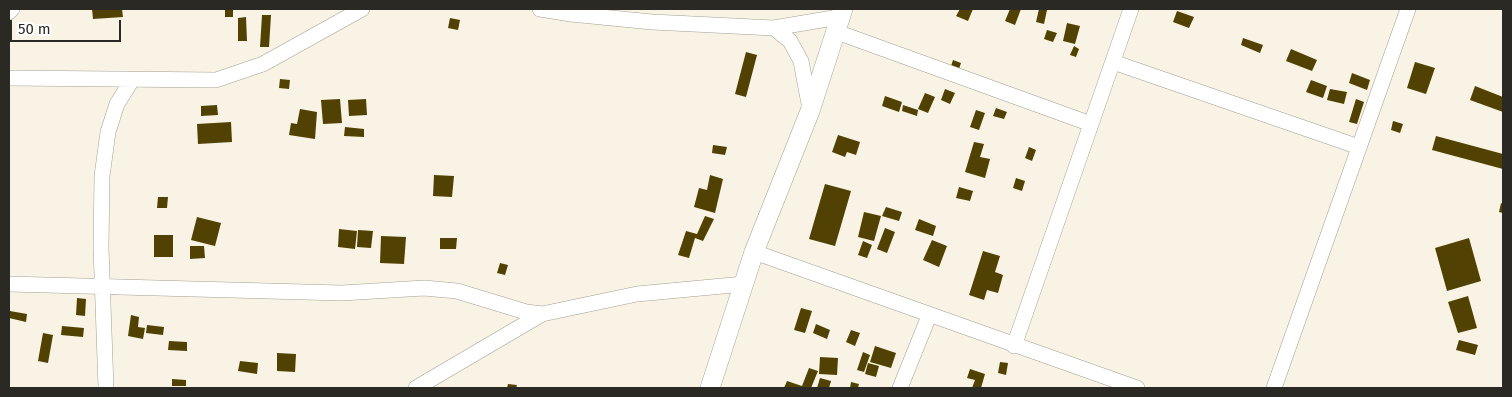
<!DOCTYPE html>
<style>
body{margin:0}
#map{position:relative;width:1512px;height:397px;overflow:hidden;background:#f8f3e4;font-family:"Fira Sans",sans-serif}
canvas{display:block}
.frame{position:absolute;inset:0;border:10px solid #2b2923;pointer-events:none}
.scale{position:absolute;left:10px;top:20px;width:111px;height:22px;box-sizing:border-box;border:2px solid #2b2923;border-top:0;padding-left:6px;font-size:15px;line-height:18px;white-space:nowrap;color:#2b2923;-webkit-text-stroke:4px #fff;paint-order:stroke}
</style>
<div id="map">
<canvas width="1512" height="397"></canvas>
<div class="frame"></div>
<div class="scale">50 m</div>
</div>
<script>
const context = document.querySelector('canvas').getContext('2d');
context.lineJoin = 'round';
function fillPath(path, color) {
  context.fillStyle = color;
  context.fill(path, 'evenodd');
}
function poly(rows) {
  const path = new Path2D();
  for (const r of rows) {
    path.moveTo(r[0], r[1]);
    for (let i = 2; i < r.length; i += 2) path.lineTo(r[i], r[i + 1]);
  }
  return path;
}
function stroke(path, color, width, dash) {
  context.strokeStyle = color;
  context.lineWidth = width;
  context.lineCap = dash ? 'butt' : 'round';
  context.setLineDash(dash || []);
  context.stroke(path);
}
fillPath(poly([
 [92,9,122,9,123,17,93,19],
 [225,9,233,9,233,17,225,17],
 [960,9,973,9,968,21,956,16],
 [1010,9,1021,9,1015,25,1005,21],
 [1039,9,1047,10,1044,24,1036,22],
 [1177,11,1194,17,1189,28,1173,22],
 [262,15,271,15,269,47,260,47],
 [246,17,247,41,238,41,238,18],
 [450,18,460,20,458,30,448,28],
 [1067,23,1080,26,1075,44,1063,41],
 [1047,30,1057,33,1053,42,1044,39],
 [1243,38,1263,45,1260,53,1241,45],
 [1074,46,1079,49,1076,57,1070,55],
 [1291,49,1317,60,1312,71,1286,61],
 [746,52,757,55,746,97,735,94],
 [953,60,961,63,958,72,950,69],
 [1415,62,1435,68,1426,94,1407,88],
 [1352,73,1370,80,1367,90,1349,83],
 [280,79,290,80,289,89,279,88],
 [1311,80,1327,86,1323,98,1306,92],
 [1475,86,1503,97,1503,112,1470,100],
 [945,89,955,93,950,104,941,100],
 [1330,89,1347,92,1344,104,1327,100],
 [925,93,935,97,928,113,918,109],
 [885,96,902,102,899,112,882,106],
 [340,99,342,123,323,124,321,100],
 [366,99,367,115,349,116,348,100],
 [1356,99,1364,102,1357,124,1349,122],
 [217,105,218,115,201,116,201,106],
 [903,105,918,110,917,116,902,111],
 [996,108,1007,112,1004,119,993,116],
 [300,109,317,112,315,139,289,135,291,123,297,124],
 [976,110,985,113,979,130,970,127],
 [1393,121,1403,124,1400,133,1391,130],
 [231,122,232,142,198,144,197,124],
 [345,127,364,129,364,137,344,136],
 [838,135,860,142,856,155,847,152,845,157,832,152],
 [1436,136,1503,154,1503,169,1432,150],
 [974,142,984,144,980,157,990,159,985,178,965,172],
 [713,145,727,147,725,155,712,153],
 [1029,147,1036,150,1032,161,1025,158],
 [434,175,454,176,452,197,433,196],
 [710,175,723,179,715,213,694,207,699,188,707,190],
 [1016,178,1025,181,1022,191,1013,188],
 [825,184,851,191,835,246,809,239],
 [959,187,973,191,970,201,956,198],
 [158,197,168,197,167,208,157,208],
 [1501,203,1503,204,1503,213,1499,212],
 [886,207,902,212,899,221,882,216],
 [864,212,881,216,874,241,858,237],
 [705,216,714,219,703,241,695,238,689,258,678,255,686,231,697,234],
 [197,217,221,223,215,246,191,240],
 [919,219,936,226,933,236,915,230],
 [885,228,895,232,887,253,877,249],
 [339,229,357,231,355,249,338,247],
 [358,230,373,231,371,248,357,247],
 [154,235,173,235,173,257,154,257],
 [381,236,406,237,404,264,380,263],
 [440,238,457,238,456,249,440,249],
 [1469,238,1481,281,1447,291,1435,248],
 [932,240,947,246,939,267,923,260],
 [863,241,872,245,867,258,858,255],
 [190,246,204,246,205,258,190,259],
 [983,251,1000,256,995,272,1003,275,998,293,987,290,984,300,969,295],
 [500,263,508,265,505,275,497,273],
 [1468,296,1477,328,1458,333,1448,302],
 [77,298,86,299,85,316,76,315],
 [801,308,812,311,805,333,794,330],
 [10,311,27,314,26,322,9,318],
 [131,315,139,317,138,327,145,328,143,339,128,336],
 [816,324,830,330,827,339,813,333],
 [147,325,164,327,163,335,146,333],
 [62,326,84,328,83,337,61,335],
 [851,330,860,333,855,346,846,342],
 [43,333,53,335,48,363,38,361],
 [1459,340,1478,345,1475,355,1456,350],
 [169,341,187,342,187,351,168,350],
 [875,346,896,353,891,368,870,362],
 [863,352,870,355,864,372,857,370],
 [277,353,296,354,295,372,277,371],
 [820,357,838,358,837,375,819,374],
 [240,361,258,363,257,374,238,371],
 [1000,362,1008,363,1006,375,998,373],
 [868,363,879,366,876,377,865,374],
 [809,368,818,371,811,388,784,388,787,381,802,386],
 [970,369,985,374,981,388,972,388,975,380,967,378],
 [820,378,831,381,829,388,817,388],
 [172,379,186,380,186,386,172,386],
 [851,382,859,384,858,388,850,388],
 [508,384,517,385,516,388,507,388]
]), '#514203');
const minor = poly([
 [540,9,571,14,652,22,774,28,839,17],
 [9,12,12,9],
 [774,28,790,41,801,61,810,109],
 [834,31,1091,124],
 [1113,62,1359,147],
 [9,78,216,80,263,64,362,9],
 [754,252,1137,388],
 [9,284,342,293,424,288,457,291,526,312,542,314],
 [1014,346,1131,9],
 [106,388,101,247,102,176,108,132,117,104,132,80],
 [416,388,542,314,637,294,744,284],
 [900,388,929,316],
 [1274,388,1408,9]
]);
const tertiary = poly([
 [710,388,754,252,810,111,843,9]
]);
stroke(minor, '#a4a091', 16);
stroke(tertiary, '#a4a091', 20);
stroke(minor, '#fff', 15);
stroke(tertiary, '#fff', 19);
</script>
